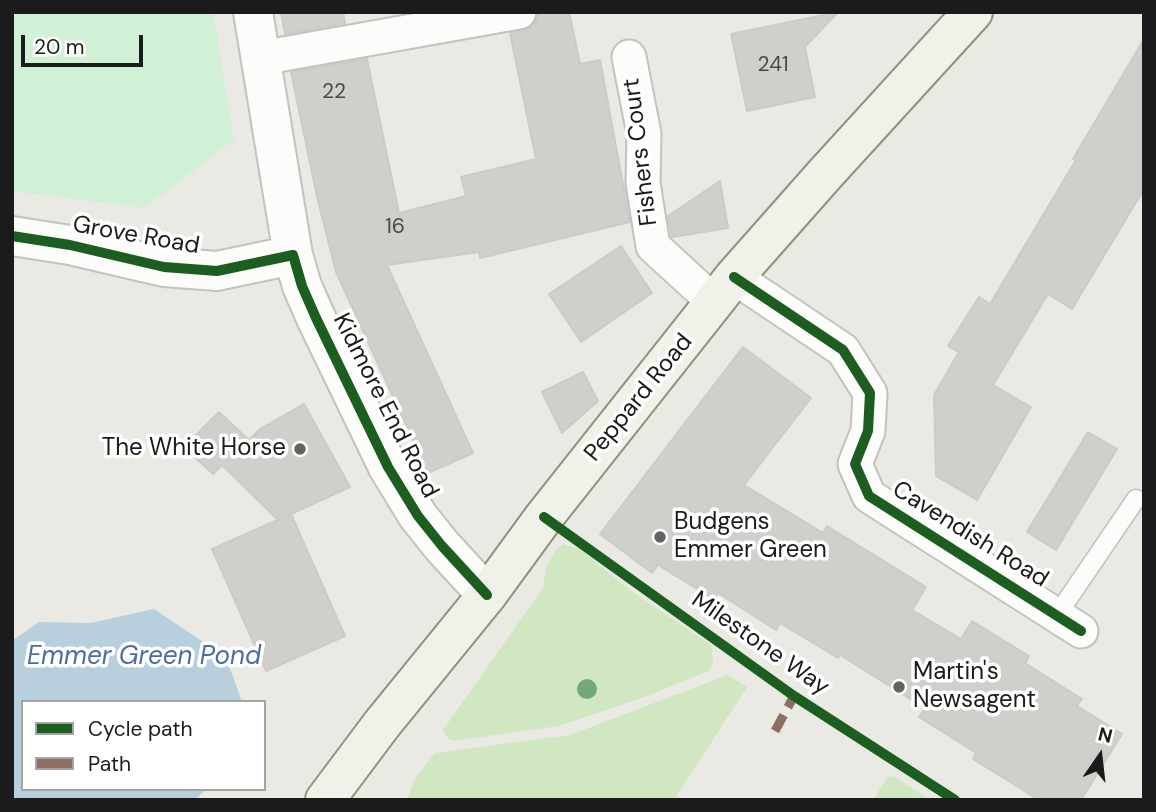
<!DOCTYPE html>
<style>
body{margin:0}
#map{position:relative;width:1156px;height:812px;overflow:hidden;background:#eae9e4;font-family:"DM Sans",sans-serif}
canvas{display:block}
.frame{position:absolute;inset:0;border:14px solid #1b1b1b;pointer-events:none}
.legend{position:absolute;left:21px;top:700px;width:245px;height:91px;box-sizing:border-box;background:#fff;border:2px solid #a4a4a4;margin:0;padding:9px 12px;list-style:none;font-size:21px;color:#1b1b1b}
.legend li{display:flex;align-items:center;gap:14px;height:35px}
.legend b{width:35px;border:2px solid #a4a4a4}
.north{position:absolute;left:1065px;top:721px;width:70px;height:70px;-webkit-text-stroke:5px #fff;paint-order:stroke;rotate:14deg;font-size:19px;font-weight:700;line-height:28px;text-align:center;color:#1b1b1b}
.north::after{content:'';display:block;margin:auto;width:24px;height:32px;background:#1b1b1b;clip-path:polygon(50% 0,100% 100%,50% 72%,0 100%)}
.scale{position:absolute;left:21px;top:35px;width:122px;height:32px;box-sizing:border-box;border:4px solid #1b1b1b;border-top:0;padding-left:9px;font-size:21px;line-height:24px;white-space:nowrap;color:#1b1b1b;-webkit-text-stroke:5px #fff;paint-order:stroke}
</style>
<div id="map">
<canvas width="1156" height="812"></canvas>
<div class="frame"></div>
<ul class="legend">
<li><b style="height:9px;background:#1b5e20"></b>Cycle path</li>
<li><b style="height:9px;background:#8d6e63"></b>Path</li>
</ul>
<div class="north">N</div>
<div class="scale">20 m</div>
</div>
<script>
const context = document.querySelector('canvas').getContext('2d');
context.lineJoin = 'round';
function fillPath(path, color) {
  context.fillStyle = color;
  context.fill(path, 'evenodd');
}
function poly(rows) {
  const path = new Path2D();
  for (const r of rows) {
    path.moveTo(r[0], r[1]);
    for (let i = 2; i < r.length; i += 2) path.lineTo(r[i], r[i + 1]);
  }
  return path;
}
function stroke(path, color, width, dash) {
  context.strokeStyle = color;
  context.lineWidth = width;
  context.lineCap = dash ? 'butt' : 'round';
  context.setLineDash(dash || []);
  context.stroke(path);
}
function drawText(font, color, halo, rows, align = 'center') {
  context.font = font + ' "DM Sans",sans-serif';
  context.lineWidth = 7;
  context.setLineDash([]);
  context.textBaseline = 'middle';
  context.strokeStyle = halo;
  context.fillStyle = color;
  for (const [text, x, y, turn = 0] of rows) {
    context.save();
    context.translate(x, y);
    context.rotate((+turn || 0) * Math.PI / 180);
    context.textAlign = isNaN(turn) ? turn : align;
    if (halo) context.strokeText(text, 0, 0);
    context.fillText(text, 0, 0);
    context.restore();
  }
}
fillPath(poly([
 [563,544,579,549,631,591,711,645,713,662,709,671,642,698,559,726,453,741,448,739,443,730,543,588,546,568,556,550],
 [728,675,747,687,674,800,407,800,415,778,435,753,570,735],
 [888,776,895,777,931,800,873,800]
]), '#d1e7c2');
fillPath(poly([
 [12,12,213,12,234,140,144,208,12,191]
]), '#d1f1d6');
fillPath(poly([
 [154,609,226,657,242,702,23,702,23,789,206,789,195,800,12,800,12,641,39,622,91,623]
]), '#b8d0dd');
const building = poly([
 [281,12,343,12,345,23,285,34,281,12],
 [538,12,569,12,580,64,600,60,630,222,480,258,479,252,387,265,473,453,428,473,336,272,318,201,291,72,367,59,399,213,466,196,461,177,536,159,510,33,522,31,531,27,537,19,538,12],
 [838,12,805,47,815,97,747,111,731,34,838,12],
 [1144,39,1144,189,1072,309,1048,294,993,385,1031,407,977,500,936,476,934,395,959,352,948,346,979,297,990,304,1076,160,1073,159,1144,39],
 [720,181,728,228,672,237,668,216,720,181],
 [621,246,652,293,581,342,549,294,621,246],
 [743,347,811,398,744,485,823,533,827,526,926,587,912,610,961,639,972,621,1029,656,1025,663,1082,699,1077,706,1122,734,1081,800,1039,800,973,759,976,753,919,717,925,708,840,655,838,658,780,623,776,630,718,593,715,600,658,565,652,573,600,534,743,347],
 [583,372,598,401,562,433,542,392,583,372],
 [304,404,350,487,278,520,222,465,213,474,184,447,219,412,249,440,260,429,304,404],
 [1088,432,1117,449,1056,550,1027,532,1088,432],
 [291,514,345,636,266,671,212,549,291,514]
]);
fillPath(building, '#d1cfcb');
stroke(building, '#cdcbc5', 2);
const service = poly([
 [1057,615,1136,499]
]);
const minor = poly([
 [629,57,644,134,643,183,653,246,715,303],
 [261,58,519,12],
 [734,277,843,350,870,393,868,431,855,464,869,496,1081,631]
]);
const tertiary = poly([
 [253,12,293,255,302,286,316,318,388,467,418,516,442,546,487,595],
 [12,236,70,245,164,267,217,271,293,255]
]);
const secondary = poly([
 [325,800,382,724,487,595,544,517,734,277,826,173,973,12]
]);
stroke(service, '#c2c2c0', 21);
stroke(minor, '#c2c2c0', 37);
stroke(tertiary, '#c2c2c0', 42);
stroke(secondary, '#8e937d', 42);
stroke(service, '#fcfcfb', 18);
stroke(minor, '#fcfcfb', 33);
stroke(tertiary, '#fcfcfb', 38);
stroke(secondary, '#f0f2e9', 38);
stroke(poly([
 [775,731,794,696]
]), '#8d6e63', 9, [18, 9]);
stroke(poly([
 [12,236,70,245,164,267,217,271,293,255,302,286,316,318,388,467,418,516,442,546,487,595],
 [734,277,843,350,870,393,868,431,855,464,869,496,1081,631],
 [544,517,794,696,955,800]
]), '#1b5e20', 10);
context.fillStyle = '#71a97b';
for (const [x, y] of [
 [587,689]
]) {
  context.beginPath();
  context.arc(x, y, 10, 0, 2 * Math.PI);
  context.fill();
}
for (const [x, y, r, color] of [
 [300,449,7,"#636361"],
 [660,537,7,"#636361"],
 [899,687,7,"#636361"]
]) {
  const dot = new Path2D();
  dot.arc(x, y, r, 0, 2 * Math.PI);
  context.fillStyle = color;
  context.fill(dot);
  stroke(dot, '#fff', 2.5);
}
drawText('21px', '#484847', null, [
 ["241",773,65],
 ["22",334,92],
 ["16",395,227]
]);
drawText('24px', '#1b1b1b', '#fff', [
 ["Fishers Court",641,152,-97],
 ["Grove Road",136,236,10],
 ["Peppard Road",639,398,-51],
 ["Kidmore End Road",385,406,63],
 ["Cavendish Road",970,535,32],
 ["Milestone Way",760,644,35]
]);
drawText('24px', '#1b1b1b', '#fff', [
 ["The White Horse",286,449,"right"],
 ["Budgens",674,523],
 ["Emmer Green",674,551],
 ["Martin's",913,673],
 ["Newsagent",913,701]
], 'left');
drawText('italic 26px', '#4b6ca7', '#fff', [
 ["Emmer Green Pond",144,657]
]);
</script>
